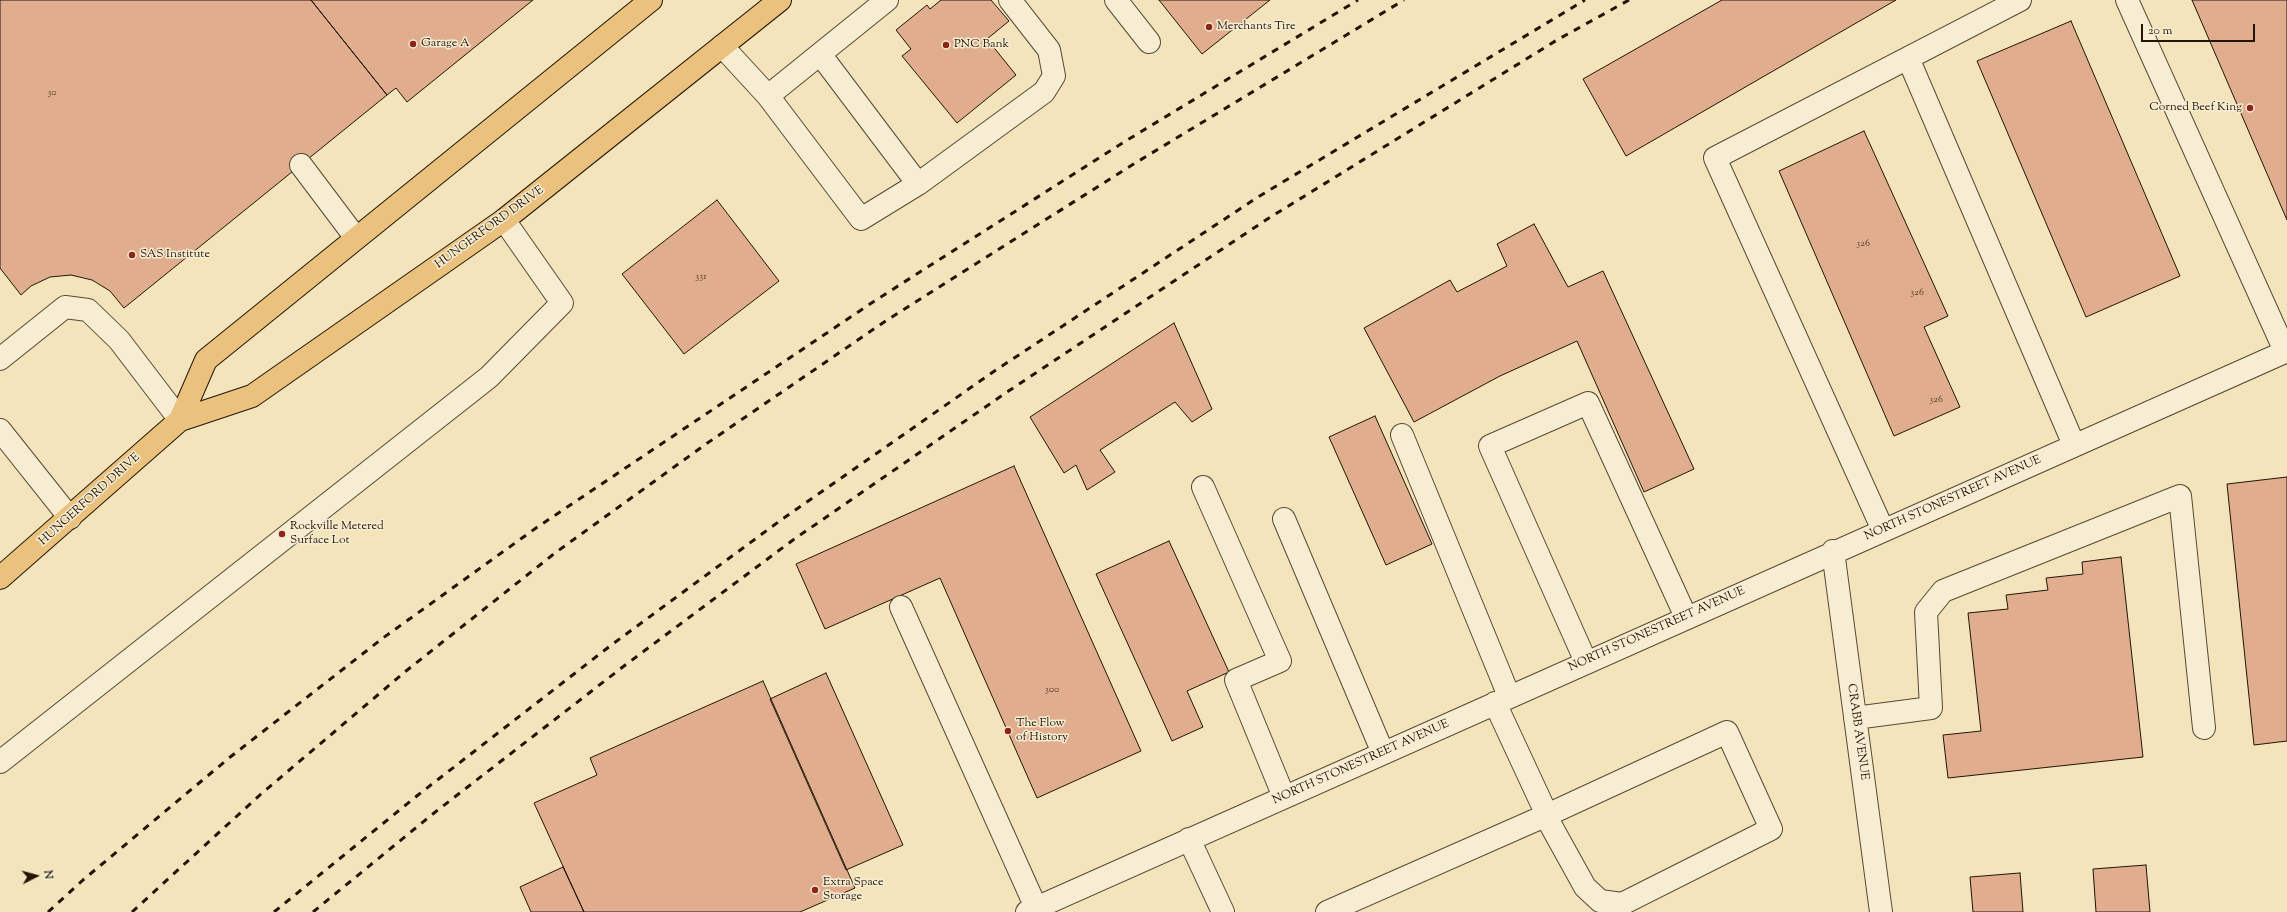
<!DOCTYPE html>
<style>
body{margin:0}
#map{position:relative;width:2287px;height:912px;overflow:hidden;background:#f3e4bb;font-family:"Sorts Mill Goudy",serif}
canvas{display:block}
.north{position:absolute;left:16px;top:856px;width:40px;height:40px;-webkit-text-stroke:3px #f7edd3;paint-order:stroke;rotate:84deg;font-size:11px;font-weight:700;line-height:16px;text-align:center;color:#221506}
.north::after{content:'';display:block;margin:auto;width:14px;height:18px;background:#221506;clip-path:polygon(50% 0,100% 100%,50% 72%,0 100%)}
.scale{position:absolute;left:2141px;top:24px;width:114px;height:18px;box-sizing:border-box;border:2px solid #221506;border-top:0;padding-left:5px;font-size:12px;line-height:14px;white-space:nowrap;color:#221506;-webkit-text-stroke:3px #f7edd3;paint-order:stroke}
</style>
<div id="map">
<canvas width="2287" height="912"></canvas>
<div class="north">N</div>
<div class="scale">20 m</div>
</div>
<script>
const context = document.querySelector('canvas').getContext('2d');
context.lineJoin = 'round';
function fillPath(path, color) {
  context.fillStyle = color;
  context.fill(path, 'evenodd');
}
function poly(rows) {
  const path = new Path2D();
  for (const r of rows) {
    path.moveTo(r[0], r[1]);
    for (let i = 2; i < r.length; i += 2) path.lineTo(r[i], r[i + 1]);
  }
  return path;
}
function stroke(path, color, width, dash) {
  context.strokeStyle = color;
  context.lineWidth = width;
  context.lineCap = dash ? 'butt' : 'round';
  context.setLineDash(dash || []);
  context.stroke(path);
}
function drawText(font, color, halo, rows, align = 'center') {
  context.font = font + ' "Sorts Mill Goudy",serif';
  context.lineWidth = 3;
  context.setLineDash([]);
  context.textBaseline = 'middle';
  context.strokeStyle = halo;
  context.fillStyle = color;
  for (const [text, x, y, turn = 0] of rows) {
    context.save();
    context.translate(x, y);
    context.rotate((+turn || 0) * Math.PI / 180);
    context.textAlign = isNaN(turn) ? turn : align;
    if (halo) context.strokeText(text, 0, 0);
    context.fillText(text, 0, 0);
    context.restore();
  }
}
const building = poly([
 [0,0,311,0,387,95,124,308,110,291,92,280,71,275,50,277,31,286,21,295,0,268,0,0],
 [311,0,533,0,407,102,396,88,387,95,311,0],
 [941,0,991,0,1009,21,987,39,1016,75,957,123,902,56,911,49,896,30,927,5,930,9,941,0],
 [1159,0,1270,0,1202,54,1159,0],
 [1722,0,1896,0,1626,156,1583,79,1722,0],
 [2192,0,2287,0,2287,220,2192,0],
 [2071,21,2180,276,2086,317,1977,61,2071,21],
 [1864,131,1948,316,1924,327,1960,407,1894,436,1779,171,1864,131],
 [717,200,779,281,684,354,622,274,717,200],
 [1534,224,1568,287,1603,271,1694,469,1644,492,1577,341,1500,376,1414,422,1364,328,1450,280,1457,292,1507,266,1497,244,1534,224],
 [1174,323,1212,409,1192,422,1175,402,1100,450,1115,472,1087,490,1076,465,1064,473,1030,417,1174,323],
 [1375,416,1432,544,1386,565,1329,437,1375,416],
 [1014,466,1141,751,1037,798,940,578,825,629,796,564,1014,466],
 [2287,477,2287,741,2254,745,2227,484,2287,477],
 [1169,541,1229,672,1187,691,1203,727,1172,741,1096,574,1169,541],
 [2121,557,2143,757,1948,778,1943,735,1981,731,1968,613,2008,609,2006,595,2048,590,2046,578,2083,574,2082,562,2121,557],
 [826,673,903,845,846,870,770,699,826,673],
 [763,681,855,888,800,912,584,912,534,803,597,775,590,758,763,681],
 [2146,865,2150,912,2096,912,2093,869,2146,865],
 [563,867,584,912,531,912,520,887,563,867],
 [2020,873,2023,912,1973,912,1970,877,2020,873]
]);
fillPath(building, '#e0ae8e');
stroke(building, '#221506', 1);
const minor = poly([
 [1116,0,1149,42],
 [2127,0,2285,351],
 [722,46,768,96],
 [820,54,918,184,861,219,768,96,820,54,887,0],
 [1908,58,2074,445],
 [301,165,356,238],
 [918,184,1044,92,1054,76,1049,50,1010,0],
 [0,359,65,307,88,310,119,340,180,420],
 [0,430,70,518],
 [1402,435,1509,696],
 [1203,487,1280,661,1236,680,1284,797],
 [1284,519,1383,753],
 [1883,530,1715,158,2020,0],
 [1833,551,1881,912],
 [901,607,1038,912],
 [1586,662,1490,446,1588,403,1686,617],
 [1855,718,1931,708,1926,612,1943,591,2180,496,2204,728],
 [0,762,489,377,562,303,504,220],
 [1189,839,1223,912],
 [1027,912,2287,351],
 [1327,912,1547,815,1727,732,1771,829,1622,904,1600,901,1585,887,1549,822,1547,815,1495,703]
]);
const major = poly([
 [180,420,206,360,651,0],
 [0,578,180,420,252,396,504,220,780,0]
]);
stroke(minor, '#564933', 24);
stroke(major, '#221506', 24);
stroke(minor, '#f7edd3', 22);
stroke(major, '#eac27e', 22);
stroke(poly([
 [48,912,83,880,229,758,383,638,536,528,876,300,1124,142,1358,0],
 [132,912,261,794,406,671,555,553,706,444,887,320,1132,165,1404,0],
 [274,912,418,795,610,646,781,520,996,370,1258,197,1585,0],
 [313,912,434,813,624,666,793,540,1007,392,1269,218,1557,40,1629,0]
]), '#221506', 3, [7, 7]);
for (const [x, y, r, color] of [
 [1209,27,4,"#8f2418"],
 [413,44,4,"#8f2418"],
 [946,45,4,"#8f2418"],
 [2250,108,4,"#8f2418"],
 [132,255,4,"#8f2418"],
 [282,534,4,"#8f2418"],
 [1008,731,4,"#8f2418"],
 [815,890,4,"#8f2418"]
]) {
  const dot = new Path2D();
  dot.arc(x, y, r, 0, 2 * Math.PI);
  context.fillStyle = color;
  context.fill(dot);
  stroke(dot, '#f7edd3', 1.5);
}
drawText('10px', '#523b28', null, [
 ["30",52,93],
 ["326",1863,244],
 ["331",701,277],
 ["326",1917,293],
 ["326",1936,400],
 ["300",1052,690]
]);
drawText('12px', '#221506', '#f7edd3', [
 ["Merchants Tire",1217,27],
 ["Garage A",421,44],
 ["PNC Bank",954,45],
 ["Corned Beef King",2242,108,"right"],
 ["SAS Institute",140,255],
 ["Rockville Metered",290,527],
 ["Surface Lot",290,541],
 ["The Flow",1016,724],
 ["of History",1016,738],
 ["Extra Space",823,883],
 ["Storage",823,897]
], 'left');
drawText('12px', '#221506', '#f7edd3', [
 ["HUNGERFORD DRIVE",490,228,-36],
 ["NORTH STONESTREET AVENUE",1953,499,-24],
 ["HUNGERFORD DRIVE",90,500,-42],
 ["NORTH STONESTREET AVENUE",1657,630,-24],
 ["CRABB AVENUE",1857,732,82],
 ["NORTH STONESTREET AVENUE",1361,763,-24]
]);
</script>
